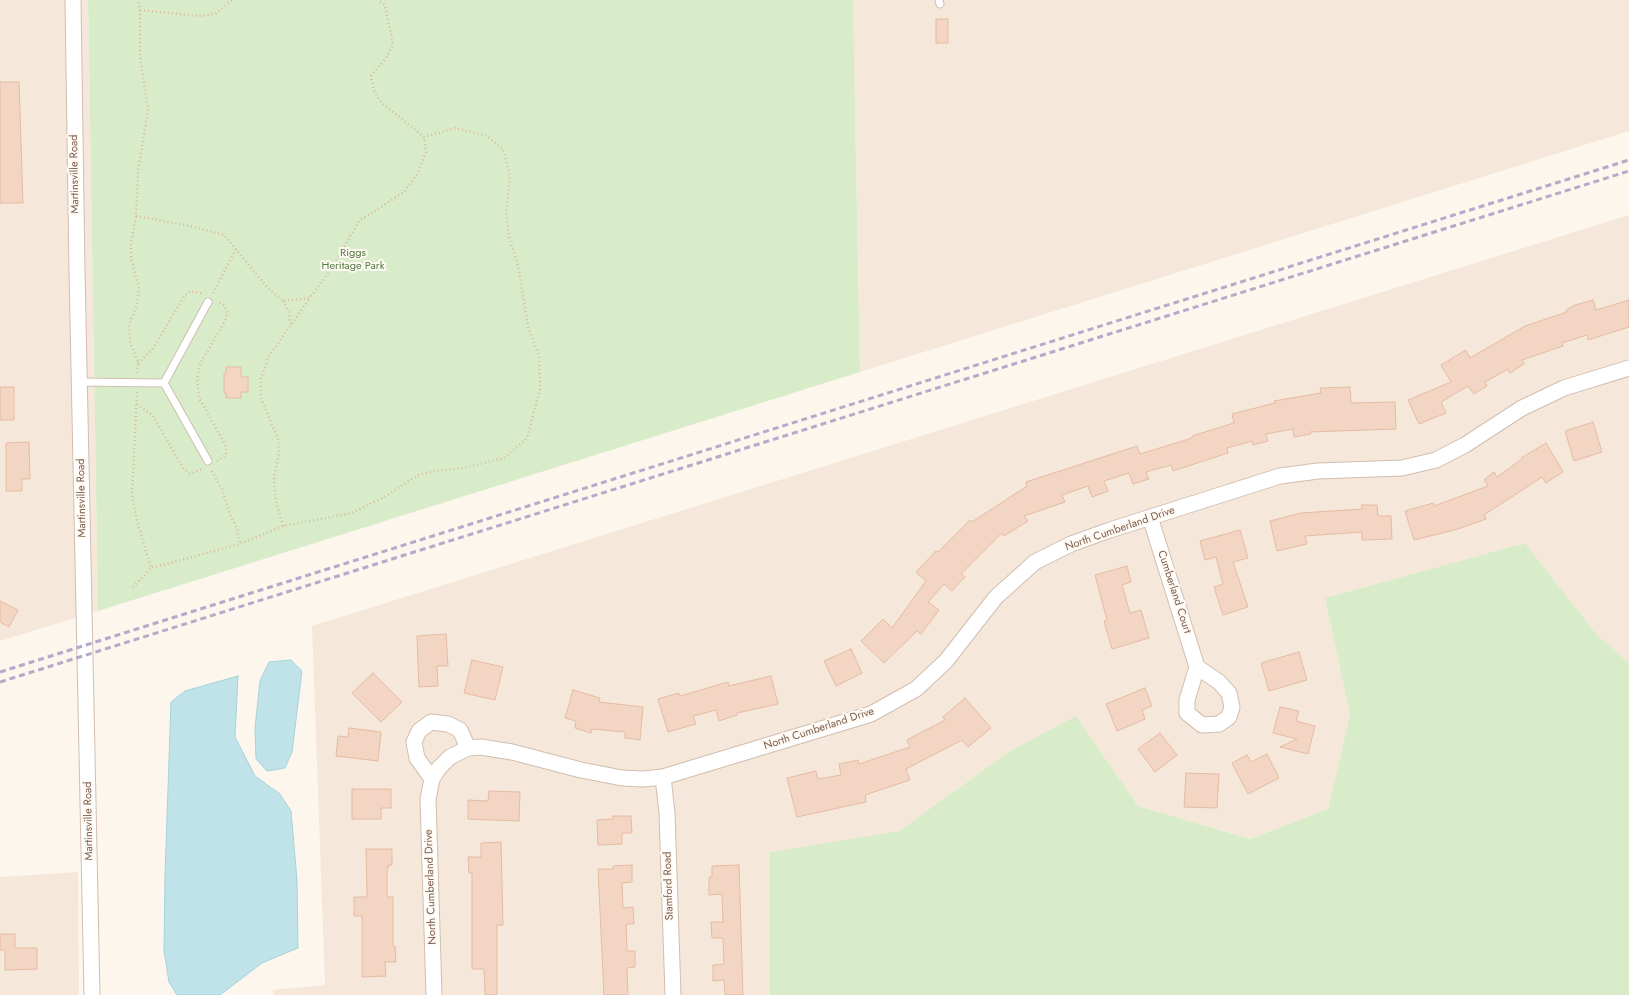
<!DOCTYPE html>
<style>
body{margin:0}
canvas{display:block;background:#fdf6ec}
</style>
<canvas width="1629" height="995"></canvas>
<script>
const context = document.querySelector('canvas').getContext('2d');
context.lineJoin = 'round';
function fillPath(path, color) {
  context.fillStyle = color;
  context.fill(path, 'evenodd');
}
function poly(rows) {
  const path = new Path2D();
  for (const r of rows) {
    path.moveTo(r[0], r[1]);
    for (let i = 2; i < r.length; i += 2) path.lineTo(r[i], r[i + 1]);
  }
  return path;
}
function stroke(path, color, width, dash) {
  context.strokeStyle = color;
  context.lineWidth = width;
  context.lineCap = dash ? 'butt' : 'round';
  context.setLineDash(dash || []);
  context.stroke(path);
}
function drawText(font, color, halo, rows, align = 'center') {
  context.font = font + ' Jost,sans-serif';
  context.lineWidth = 4;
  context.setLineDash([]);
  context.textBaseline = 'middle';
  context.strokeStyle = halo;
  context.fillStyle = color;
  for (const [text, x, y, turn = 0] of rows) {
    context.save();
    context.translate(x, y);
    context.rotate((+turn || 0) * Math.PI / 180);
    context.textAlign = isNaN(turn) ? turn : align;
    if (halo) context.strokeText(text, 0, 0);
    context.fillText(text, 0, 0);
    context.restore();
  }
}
fillPath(poly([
 [0,0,88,0,98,611,0,641],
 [853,0,1629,0,1629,131,860,372],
 [1629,215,1629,663,1597,635,1525,543,1325,598,1350,715,1328,809,1250,839,1138,806,1076,717,1010,751,899,831,770,852,770,995,273,995,273,990,325,985,312,626],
 [78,872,79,995,0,995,0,877]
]), '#f5e8da');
fillPath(poly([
 [88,0,853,0,860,372,98,611],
 [1525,543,1597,635,1629,663,1629,995,770,995,770,852,899,831,1010,751,1076,716,1138,806,1250,839,1328,809,1350,715,1325,598]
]), '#d8ecc9');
const water = poly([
 [291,660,302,671,292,752,285,768,267,771,256,759,255,728,260,681,269,662,291,660],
 [238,676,235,737,255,776,280,794,291,811,297,880,298,948,262,963,220,995,177,995,169,982,164,951,165,875,171,702,185,691,238,676]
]);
fillPath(water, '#bfe3e8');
stroke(water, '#a5d3da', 1);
const building = poly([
 [936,19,948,19,948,43,936,43,936,19],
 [0,82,19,82,23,203,0,203,0,82],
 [1593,300,1596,310,1629,300,1629,327,1588,340,1587,335,1562,343,1563,346,1522,360,1524,364,1510,373,1508,369,1485,382,1487,386,1474,394,1468,386,1441,402,1446,413,1419,424,1408,400,1451,382,1441,365,1466,350,1470,358,1525,326,1567,312,1566,310,1575,305,1593,300],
 [226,367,241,367,241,377,248,377,248,392,241,392,241,398,226,398,226,393,224,393,224,374,226,374,226,367],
 [0,387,14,387,14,420,0,420,0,387],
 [1350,387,1351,403,1395,402,1396,429,1310,432,1311,434,1294,437,1293,429,1266,434,1268,441,1253,445,1252,441,1227,448,1228,453,1173,471,1171,465,1146,472,1149,479,1133,484,1129,473,1104,481,1108,491,1092,497,1088,486,1062,495,1065,502,1024,516,1028,521,1004,536,1002,533,961,574,965,577,952,591,944,584,928,602,939,610,921,634,917,631,884,663,861,641,883,619,892,628,926,581,916,572,936,551,938,552,970,520,972,522,1027,486,1026,482,1137,446,1140,454,1192,438,1192,436,1234,423,1232,414,1275,403,1274,401,1321,393,1320,388,1350,387],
 [1593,422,1602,452,1574,461,1565,431,1593,422],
 [29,442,30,479,22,479,22,491,6,491,6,443,29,442],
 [1546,443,1563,472,1546,483,1542,477,1484,515,1486,519,1458,529,1414,540,1405,511,1433,503,1434,506,1488,486,1484,480,1494,472,1497,477,1522,459,1521,458,1546,443],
 [1362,505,1377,505,1378,516,1391,516,1392,539,1362,540,1362,532,1305,536,1307,544,1277,551,1270,521,1301,513,1362,509,1362,505],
 [1240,530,1248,558,1233,562,1248,607,1223,615,1214,587,1223,584,1216,557,1205,560,1200,541,1240,530],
 [1127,566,1131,582,1122,585,1130,613,1141,610,1149,638,1112,649,1104,621,1107,620,1095,575,1127,566],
 [0,601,18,610,9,627,0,622,0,601],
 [446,634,448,666,437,666,438,686,419,687,417,636,446,634],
 [851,649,862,673,836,686,824,661,851,649],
 [1299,652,1307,680,1269,691,1261,663,1299,652],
 [472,660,503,667,495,700,464,693,472,660],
 [373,673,402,702,381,722,352,693,373,673],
 [771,676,778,704,737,713,737,715,719,721,716,710,693,716,696,724,668,732,658,699,679,693,680,696,728,682,729,686,771,676],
 [1145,688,1152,706,1142,710,1145,719,1117,731,1106,704,1145,688],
 [573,690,600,698,599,702,643,707,640,740,625,738,625,732,592,729,591,733,575,728,576,721,565,718,573,690],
 [965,698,991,728,968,747,962,740,906,769,910,780,865,795,866,802,797,817,787,778,816,771,818,779,841,775,839,764,858,760,859,764,910,747,907,740,945,720,943,717,965,698],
 [1280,707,1299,711,1296,721,1315,726,1308,754,1280,747,1297,739,1273,733,1280,707],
 [349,728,381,732,378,761,336,756,338,736,348,737,349,728],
 [1160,733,1177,755,1155,772,1138,749,1160,733],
 [1267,754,1279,778,1248,794,1232,763,1247,755,1251,762,1267,754],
 [1186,773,1219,774,1217,808,1184,807,1186,773],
 [352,789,391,789,391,808,381,808,381,819,352,819,352,789],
 [489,791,520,792,519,821,468,819,468,800,488,801,489,791],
 [613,816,631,816,632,833,622,833,622,844,598,845,597,820,613,819,613,816],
 [501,842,503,925,497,925,497,995,485,995,484,969,472,969,472,873,469,873,468,857,481,857,481,843,501,842],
 [366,849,392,849,392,865,388,865,389,868,387,868,387,897,393,897,393,946,395,946,396,962,385,962,386,976,362,977,362,916,354,916,354,897,367,897,366,849],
 [632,865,632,882,622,883,623,908,633,907,634,924,626,924,627,951,635,951,635,967,627,968,628,995,604,995,598,869,613,869,613,866,632,865],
 [739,865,743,995,725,995,724,980,713,981,713,965,724,964,723,938,712,938,711,922,723,922,722,894,709,895,709,877,712,877,712,866,739,865],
 [0,934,15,934,15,948,37,948,37,969,5,970,5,950,0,950,0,934]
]);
fillPath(building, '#f3d5c3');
stroke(building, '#e6bba3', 1);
const service = poly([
 [939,0,940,4],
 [208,302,164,383,208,461],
 [79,382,164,383]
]);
const minor = poly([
 [73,0,77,271,92,995],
 [1150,517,1197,667,1219,682,1229,693,1232,707,1229,717,1219,724,1202,725,1187,713,1187,700,1197,667],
 [663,777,667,813,673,995],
 [432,779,417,758,414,742,419,731,431,722,448,724,460,730,468,748],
 [434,995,428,799,432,779,439,768,450,757,468,748,481,747,512,752,581,770,622,778,643,779,663,777,871,714,916,689,946,661,996,597,1035,562,1071,544,1110,530,1280,476,1318,471,1402,468,1436,460,1465,445,1522,408,1564,388,1629,368]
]);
stroke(service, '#d1beb0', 9);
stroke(minor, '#d1beb0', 17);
stroke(poly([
 [140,10,198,16,215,14,232,0],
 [136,216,191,226,224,235,266,286,283,301,310,298,332,268,359,221,404,192,418,173,426,152,424,137],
 [213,293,236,249],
 [283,301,289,312,290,324],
 [138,363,152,350,185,295,190,291,203,294],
 [137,373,138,363,130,341,129,325,137,305,139,290,131,257,131,243,136,216,138,171,148,110,140,57,140,10,138,0],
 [137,392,132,496,137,521,151,568,240,544,283,526,352,513,386,496,418,475,435,471,464,468,504,458,527,438,540,389,539,356,528,327,518,265,509,237,506,213,510,176,503,149,487,136,455,128,424,137,381,102,374,91,371,76,386,58,393,44,385,5,378,0],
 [137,404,153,416,183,468,190,474,202,469],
 [217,461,226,455,226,446,199,398,197,379,200,364,226,319,227,313,224,305,218,302],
 [212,471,222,489,230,515,237,528,240,544],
 [283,526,275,497,274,477,279,453,278,439,261,398,261,378,269,356,310,298],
 [133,587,151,568]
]), '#d9b8a5', 2.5, [1, 3]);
stroke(service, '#fff', 7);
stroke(minor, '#fff', 15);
stroke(poly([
 [0,672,1629,160],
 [0,682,1629,171]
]), '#b9a8c9', 3, [6, 4]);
drawText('11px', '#7a5c4d', '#fffaf3', [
 ["Martinsville Road",75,174,-91],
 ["Martinsville Road",82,498,-91],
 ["North Cumberland Drive",1120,529,-19],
 ["Cumberland Court",1174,592,72],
 ["North Cumberland Drive",819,729,-18],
 ["Martinsville Road",89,821,-91],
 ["Stamford Road",669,886,-92],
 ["North Cumberland Drive",431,887,-92]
]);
drawText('11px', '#537a41', '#fffaf3', [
 ["Riggs",353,253],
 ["Heritage Park",353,266]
]);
</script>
